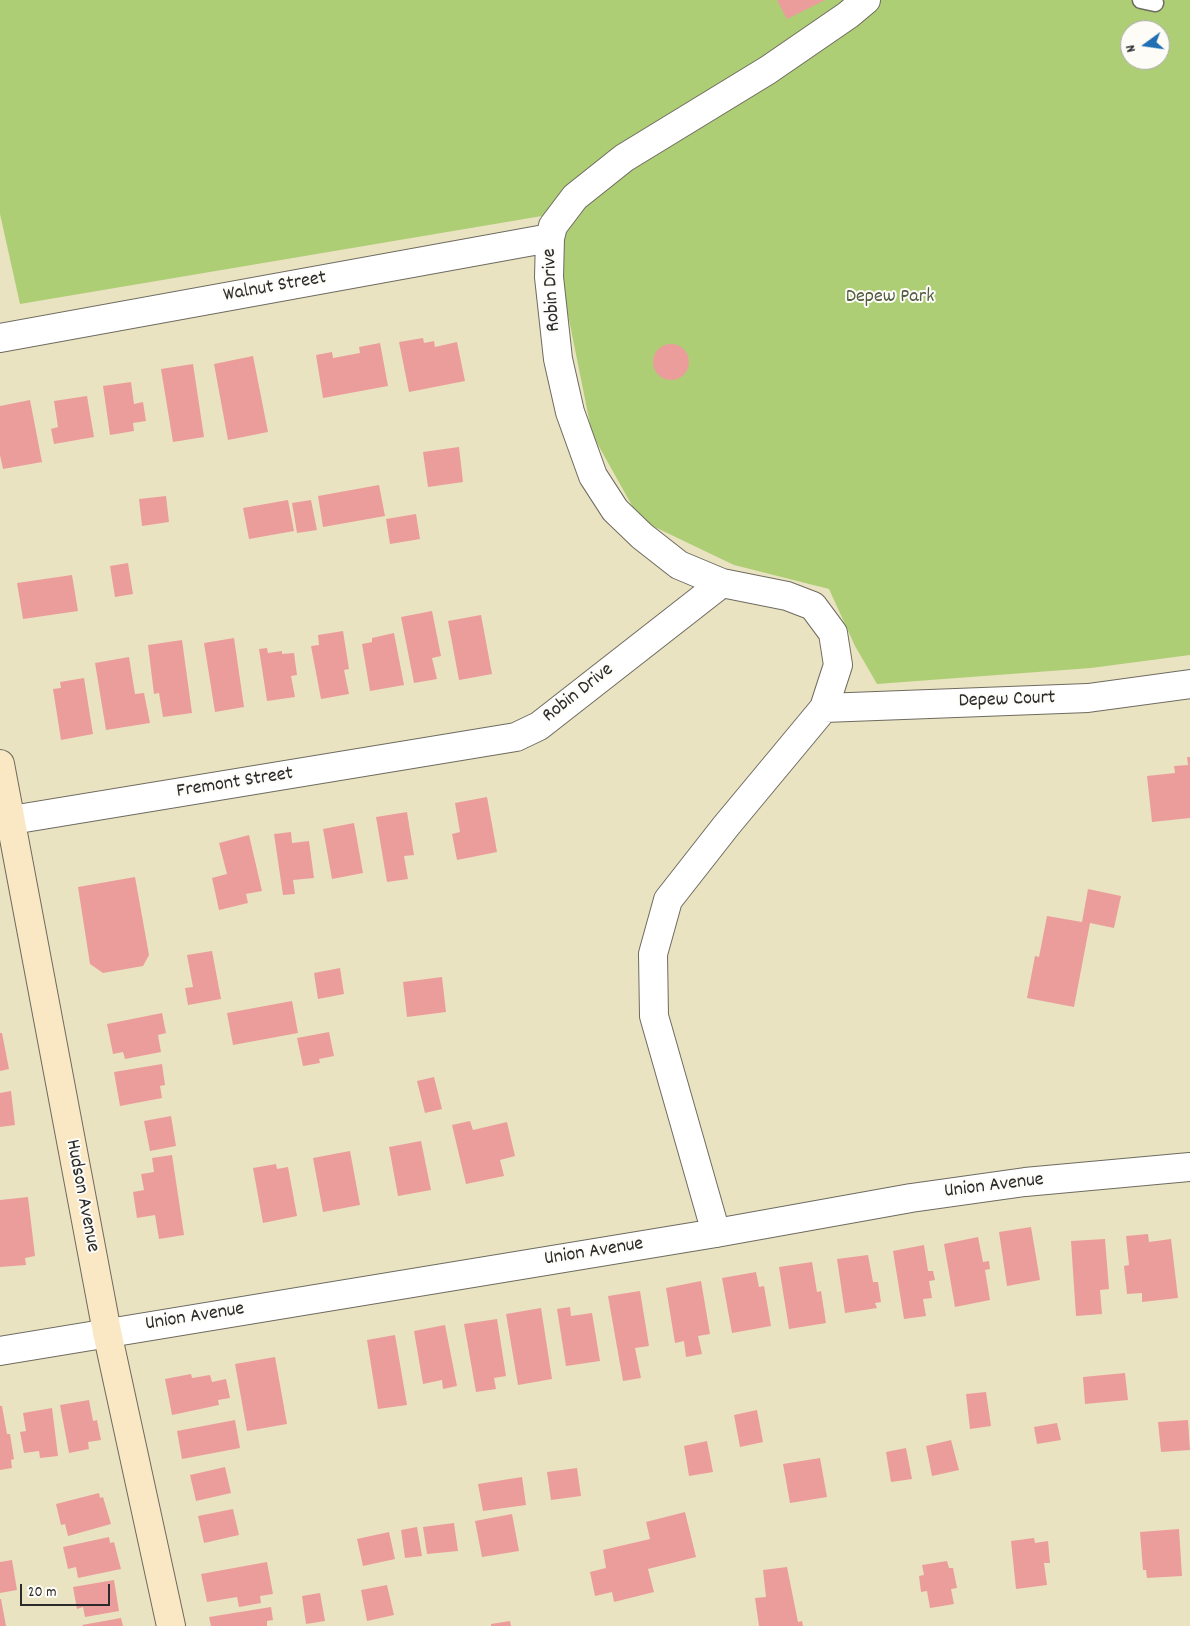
<!DOCTYPE html>
<style>
body{margin:0}
#map{position:relative;width:1190px;height:1626px;overflow:hidden;background:#eae3c1;font-family:Dekko,sans-serif}
canvas{display:block}
.north{position:absolute;left:1120px;top:20px;width:50px;height:50px;box-sizing:border-box;background:#fdfcf7;border:1px solid #a9a8a5;border-radius:50%;rotate:256deg;font-size:14px;font-weight:700;line-height:20px;text-align:center;color:#2b2b2b}
.north::after{content:'';display:block;margin:auto;width:18px;height:22px;background:#1f6fb2;clip-path:polygon(50% 0,100% 100%,50% 72%,0 100%)}
.scale{position:absolute;left:20px;top:1584px;width:90px;height:22px;box-sizing:border-box;border:2px solid #2b2b2b;border-top:0;padding-left:6px;font-size:15px;line-height:18px;white-space:nowrap;color:#2b2b2b;-webkit-text-stroke:4px #fdfcf7;paint-order:stroke}
</style>
<div id="map">
<canvas width="1190" height="1626"></canvas>
<div class="north">N</div>
<div class="scale">20 m</div>
</div>
<script>
const context = document.querySelector('canvas').getContext('2d');
context.lineJoin = 'round';
function fillPath(path, color) {
  context.fillStyle = color;
  context.fill(path, 'evenodd');
}
function poly(rows) {
  const path = new Path2D();
  for (const r of rows) {
    if (r.length === 3) {
      path.moveTo(r[0] + r[2], r[1]);
      path.arc(r[0], r[1], r[2], 0, 2 * Math.PI);
      continue;
    }
    path.moveTo(r[0], r[1]);
    for (let i = 2; i < r.length; i += 2) path.lineTo(r[i], r[i + 1]);
  }
  return path;
}
function stroke(path, color, width, dash) {
  context.strokeStyle = color;
  context.lineWidth = width;
  context.lineCap = dash ? 'butt' : 'round';
  context.setLineDash(dash || []);
  context.stroke(path);
}
function drawText(font, color, halo, rows, align = 'center') {
  context.font = font + ' Dekko,sans-serif';
  context.lineWidth = 4;
  context.setLineDash([]);
  context.textBaseline = 'middle';
  context.strokeStyle = halo;
  context.fillStyle = color;
  for (const [text, x, y, turn = 0] of rows) {
    context.save();
    context.translate(x, y);
    context.rotate((+turn || 0) * Math.PI / 180);
    context.textAlign = isNaN(turn) ? turn : align;
    if (halo) context.strokeText(text, 0, 0);
    context.fillText(text, 0, 0);
    context.restore();
  }
}
fillPath(poly([
 [0,0,1190,0,1190,655,1091,668,877,684,855,646,829,589,734,565,640,520,592,434,548,215,20,304,0,214],
 [1130,30,1160,30,1160,60,1130,60]
]), '#aece76');
fillPath(poly([
 [777,0,825,0,787,19],
 [423,338,424,343,434,341,435,347,457,342,465,381,409,392,399,342],
 [380,343,388,386,323,398,316,355,332,352,333,358,360,353,359,347],
 [671,362,18],
 [253,356,268,432,228,440,214,364],
 [193,364,204,437,173,442,161,369],
 [131,382,134,404,143,402,146,421,133,423,134,431,110,435,103,386],
 [87,396,94,437,54,444,51,429,58,427,54,401],
 [30,400,42,462,3,469,0,455,0,406],
 [459,447,463,482,428,487,423,452],
 [379,485,385,516,323,527,318,496],
 [166,496,169,522,142,526,139,499],
 [288,500,294,531,249,539,243,508],
 [311,500,317,530,297,533,292,503],
 [416,514,420,539,390,544,386,519],
 [128,563,133,594,115,597,110,566],
 [72,575,78,611,23,619,17,583],
 [432,611,441,656,432,658,437,679,414,683,401,617],
 [481,615,492,674,459,680,448,621],
 [343,631,349,669,344,670,349,694,321,699,311,646,319,645,318,635],
 [394,633,404,685,370,691,362,644,372,642,372,638],
 [234,638,244,707,215,712,204,643],
 [182,640,192,713,163,717,159,693,154,694,148,645],
 [267,648,268,653,282,651,282,654,294,653,297,675,291,676,295,697,267,701,259,649],
 [129,657,135,694,144,693,150,723,106,730,95,663],
 [84,678,93,734,61,740,53,689,61,688,60,682],
 [1187,757,1190,757,1190,818,1152,822,1147,776,1175,773,1174,766,1188,765],
 [487,797,497,852,457,860,452,834,460,832,455,803],
 [407,812,414,855,404,856,408,879,387,882,376,817],
 [354,823,363,873,332,879,323,829],
 [291,832,292,843,309,841,314,878,293,880,295,894,283,895,274,834],
 [249,835,262,891,246,894,248,903,219,910,212,878,227,874,219,843],
 [135,877,149,955,143,966,103,973,90,964,78,887],
 [1088,889,1121,896,1114,928,1090,923,1074,1007,1027,998,1035,956,1039,957,1047,916,1082,922],
 [212,951,221,999,188,1005,185,988,193,987,187,955],
 [340,968,344,994,318,999,314,973],
 [442,977,446,1012,407,1017,403,982],
 [292,1001,298,1033,233,1045,227,1013],
 [162,1013,166,1033,158,1035,161,1052,125,1059,123,1052,113,1054,107,1024],
 [329,1032,334,1056,319,1059,320,1063,303,1066,297,1038],
 [0,1033,2,1033,9,1069,0,1071],
 [162,1064,165,1085,160,1086,162,1098,120,1106,114,1072],
 [434,1077,442,1109,425,1113,417,1081],
 [11,1091,15,1125,0,1127,0,1093],
 [171,1116,176,1146,150,1151,144,1121],
 [470,1121,473,1130,507,1122,515,1156,500,1160,504,1176,466,1184,452,1125],
 [421,1141,431,1190,398,1196,389,1147],
 [350,1151,360,1205,323,1212,313,1158],
 [172,1155,184,1235,159,1239,155,1215,137,1218,133,1192,144,1190,141,1174,154,1172,152,1158],
 [276,1164,277,1169,288,1167,297,1216,263,1223,253,1168],
 [28,1197,35,1256,25,1258,26,1265,0,1267,0,1200],
 [1031,1227,1040,1280,1007,1286,999,1232],
 [1148,1234,1149,1242,1171,1239,1178,1298,1142,1302,1142,1293,1127,1294,1124,1266,1129,1265,1126,1236],
 [978,1237,983,1262,989,1261,990,1269,985,1270,990,1300,955,1307,944,1244],
 [1105,1239,1109,1289,1100,1290,1102,1314,1076,1316,1071,1241],
 [924,1245,928,1271,933,1271,935,1280,929,1281,932,1298,923,1299,926,1316,904,1319,893,1251],
 [868,1255,873,1282,878,1282,881,1302,875,1303,877,1308,845,1313,837,1259],
 [812,1262,817,1292,821,1291,826,1323,789,1329,779,1267],
 [756,1272,759,1287,764,1286,771,1326,732,1333,722,1278],
 [701,1281,710,1334,698,1336,702,1354,686,1357,684,1341,675,1343,666,1288],
 [640,1291,649,1346,635,1348,641,1378,623,1381,608,1296],
 [570,1307,571,1316,592,1313,600,1361,566,1366,557,1309],
 [541,1308,552,1379,518,1385,506,1314],
 [497,1319,506,1376,494,1378,496,1389,476,1392,464,1324],
 [445,1325,457,1386,443,1389,442,1380,423,1384,414,1331],
 [395,1335,407,1405,378,1409,367,1340],
 [275,1357,287,1424,247,1431,235,1364],
 [1125,1373,1128,1400,1085,1404,1083,1377],
 [191,1374,192,1378,210,1375,212,1382,226,1379,230,1398,218,1400,219,1405,172,1415,165,1379],
 [986,1392,991,1426,970,1429,966,1394],
 [89,1400,93,1421,97,1420,101,1440,88,1442,89,1449,69,1453,60,1405],
 [0,1406,2,1406,7,1434,10,1434,14,1459,11,1460,12,1468,0,1470],
 [52,1408,58,1456,40,1458,39,1451,24,1453,20,1432,26,1431,23,1413],
 [757,1410,763,1442,740,1447,734,1415],
 [235,1420,240,1448,182,1459,177,1431],
 [1188,1420,1190,1450,1161,1452,1158,1422],
 [1057,1423,1061,1440,1037,1444,1034,1427],
 [951,1440,959,1470,932,1476,926,1446],
 [707,1441,713,1472,689,1476,684,1446],
 [906,1448,912,1479,891,1482,886,1452],
 [820,1458,827,1497,790,1503,783,1464],
 [225,1467,231,1493,196,1501,190,1475],
 [577,1468,581,1496,551,1500,547,1472],
 [522,1477,526,1505,483,1511,478,1484],
 [99,1493,100,1498,103,1497,111,1524,68,1536,65,1524,61,1525,56,1504],
 [233,1509,239,1535,204,1543,198,1516],
 [685,1512,696,1557,648,1569,654,1592,614,1602,612,1592,595,1596,590,1572,606,1568,603,1550,650,1539,646,1522],
 [512,1514,519,1551,482,1557,475,1521],
 [454,1523,458,1551,427,1554,423,1527],
 [417,1527,422,1556,405,1558,401,1530],
 [1179,1529,1182,1576,1147,1578,1146,1570,1143,1570,1140,1532],
 [389,1532,395,1559,363,1566,357,1539],
 [109,1537,110,1543,114,1542,121,1569,78,1578,76,1567,68,1569,63,1547],
 [1034,1538,1035,1543,1048,1541,1050,1563,1044,1563,1047,1585,1016,1589,1011,1541],
 [12,1560,17,1590,0,1593,0,1562],
 [947,1561,949,1568,953,1568,957,1588,951,1589,954,1604,930,1608,927,1591,921,1592,919,1576,924,1575,922,1565],
 [267,1562,273,1594,260,1596,261,1603,239,1607,237,1597,207,1602,201,1574],
 [787,1567,798,1622,802,1621,803,1626,759,1626,755,1598,766,1597,763,1570],
 [114,1580,119,1611,85,1617,83,1607,77,1609,73,1587],
 [387,1585,394,1615,367,1621,361,1590],
 [320,1593,325,1621,306,1624,302,1596],
 [0,1599,1,1599,6,1626,0,1626],
 [271,1607,273,1620,267,1621,267,1626,211,1626,209,1617],
 [121,1618,123,1626,83,1626,82,1625],
 [510,1621,511,1626,491,1626,491,1624]
]), '#eb9d9b');
const lane = poly([
 [1141,0,1155,3]
]);
const street = poly([
 [0,338,550,238],
 [824,708,1088,698,1190,684],
 [0,822,516,737,539,726,722,583],
 [716,1233,654,1016,653,954,668,900,726,826,824,708,838,665,833,633,813,606,787,596,722,583,679,565,642,536,615,510,593,476,570,412,558,359,549,277,550,238,553,226,575,197,624,158,768,70,848,15,866,0],
 [0,1351,716,1233,911,1198,1025,1182,1190,1167]
]);
const secondary = poly([
 [0,764,107,1332,171,1626]
]);
stroke(lane, '#6e6b60', 19);
stroke(street, '#6e6b60', 30);
stroke(secondary, '#6e6b60', 30);
stroke(lane, '#fff', 16);
stroke(street, '#fff', 28);
stroke(secondary, '#fae7c3', 28);
drawText('20px', '#2b2b2b', '#fdfcf7', [
 ["Walnut Street",275,288,-10],
 ["Robin Drive",553,290,-93],
 ["Robin Drive",579,694,-38],
 ["Depew Court",1007,701,-2],
 ["Fremont Street",235,784,-9],
 ["Union Avenue",994,1187,-7],
 ["Hudson Avenue",81,1196,79],
 ["Union Avenue",594,1253,-9],
 ["Union Avenue",195,1318,-9]
]);
drawText('20px', '#525c42', '#fdfcf7', [
 ["Depew Park",890,298]
]);
</script>
